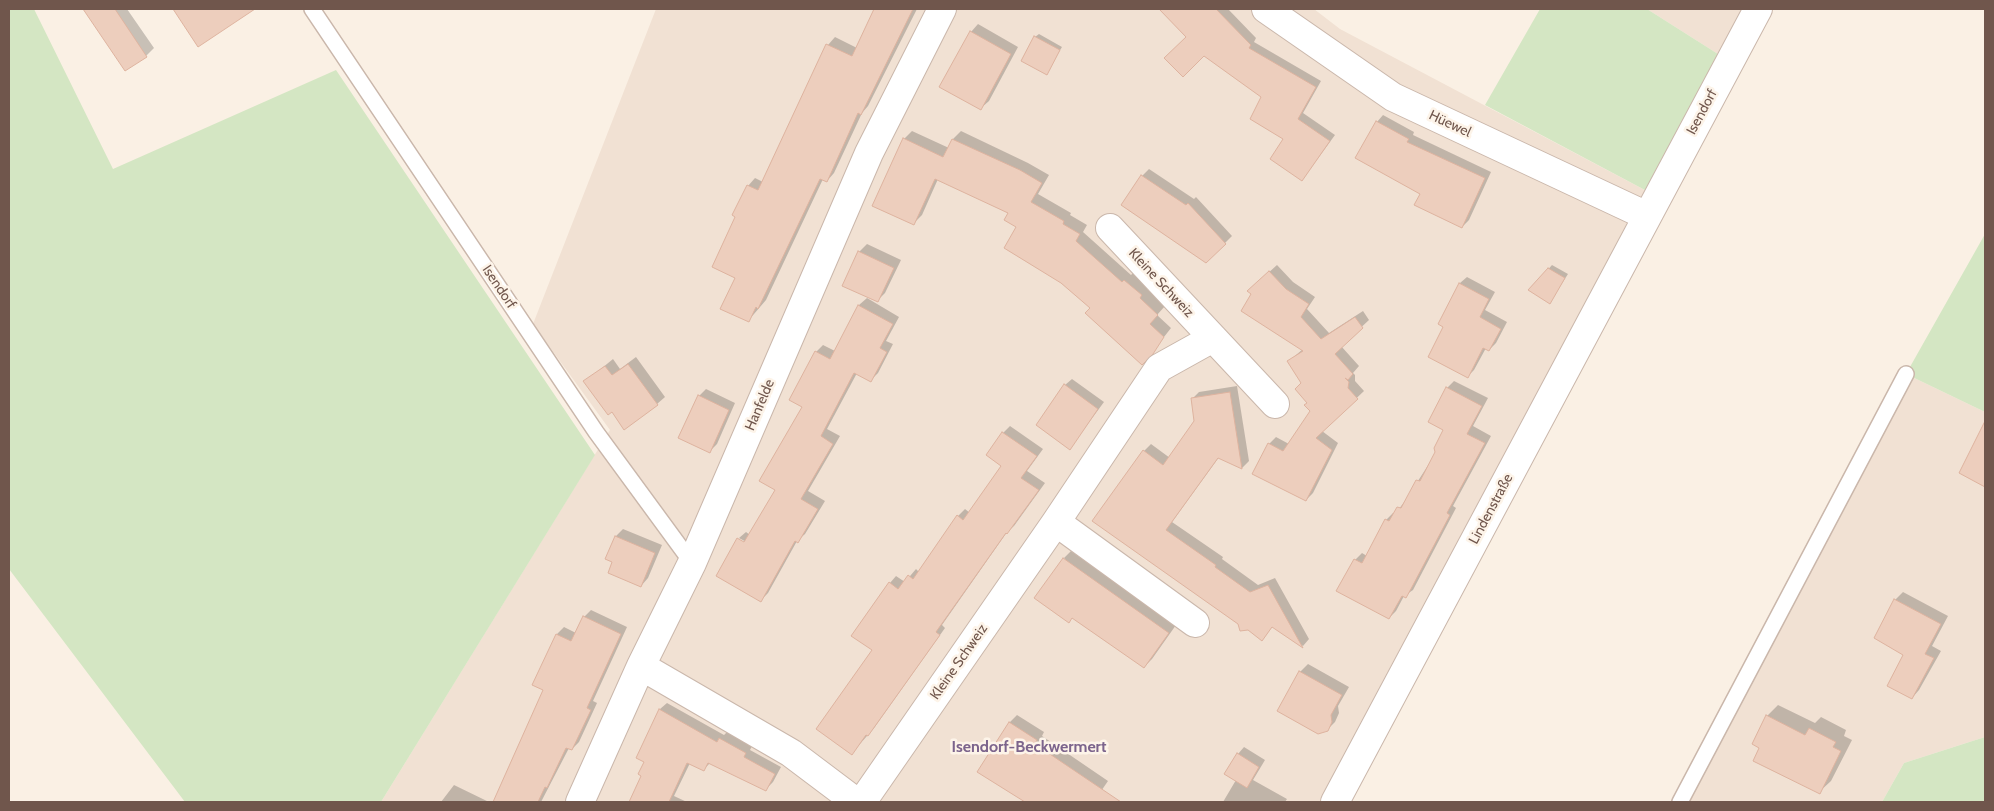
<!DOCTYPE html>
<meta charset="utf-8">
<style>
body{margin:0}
#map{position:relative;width:1994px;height:811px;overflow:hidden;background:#faf0e4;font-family:Cabin,sans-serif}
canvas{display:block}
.frame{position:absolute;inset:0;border:10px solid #70564c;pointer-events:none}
</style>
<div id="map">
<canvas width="1994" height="811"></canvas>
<div class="frame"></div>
</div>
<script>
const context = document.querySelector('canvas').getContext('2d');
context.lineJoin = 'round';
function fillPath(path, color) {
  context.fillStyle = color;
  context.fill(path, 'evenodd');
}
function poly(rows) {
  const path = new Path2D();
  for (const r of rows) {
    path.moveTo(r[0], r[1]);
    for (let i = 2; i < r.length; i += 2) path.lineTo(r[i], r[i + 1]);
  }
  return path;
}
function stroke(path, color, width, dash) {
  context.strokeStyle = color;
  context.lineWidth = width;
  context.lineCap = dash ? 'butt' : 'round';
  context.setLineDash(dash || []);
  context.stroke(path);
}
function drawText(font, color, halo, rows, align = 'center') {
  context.font = font + ' Cabin,sans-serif';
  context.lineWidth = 5;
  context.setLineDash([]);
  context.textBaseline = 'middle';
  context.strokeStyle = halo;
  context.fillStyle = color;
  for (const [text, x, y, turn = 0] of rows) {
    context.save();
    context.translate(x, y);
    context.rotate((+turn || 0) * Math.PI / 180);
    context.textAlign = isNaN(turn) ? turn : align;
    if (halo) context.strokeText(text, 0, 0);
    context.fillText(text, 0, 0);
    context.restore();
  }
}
fillPath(poly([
 [656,9,1314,9,1340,29,1658,197,1335,802,381,802,610,430,533,324],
 [1647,9,1764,9,1729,61],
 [1906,374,1985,412,1985,737,1904,763,1882,802,1680,802]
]), '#f1e1d3');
fillPath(poly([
 [9,9,34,9,113,169,336,70,595,455,381,802,185,802,9,569],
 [1540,9,1647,9,1729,61,1658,197,1485,105],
 [1985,234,1985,412,1906,374],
 [1985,737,1985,802,1882,802,1904,763]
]), '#d4e6c3');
fillPath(poly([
 [95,9,127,9,154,48,146,56,89,15],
 [174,9,250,9,242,16,198,46],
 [876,9,917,9,868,106,862,113,834,173,827,181,823,179,766,300,748,321,736,277,737,216,748,186,755,178,763,182,828,45,835,37,857,48],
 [1159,9,1228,9,1256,38,1254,42,1321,81,1303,113,1335,135,1302,180,1285,138,1263,97,1188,37],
 [978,24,1018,47,989,101,981,108,971,32],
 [1039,34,1062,47,1046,73,1035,37],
 [1383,115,1414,132,1413,135,1491,172,1469,220,1462,227,1422,193,1377,122],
 [912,131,949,148,953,139,961,131,1028,163,1049,175,1038,194,1071,213,1070,215,1087,225,1083,232,1131,275,1133,273,1149,287,1147,289,1165,306,1157,315,1171,328,1150,355,1092,308,1017,227,1009,213,938,179,922,215,914,223,904,139],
 [1149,169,1194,199,1196,197,1232,236,1206,262,1122,205,1142,176],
 [867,244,901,260,885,293,877,301,859,252],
 [1277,265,1293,282,1315,297,1307,309,1329,333,1363,311,1369,320,1341,346,1359,366,1353,373,1355,375,1355,381,1364,391,1322,431,1338,443,1313,493,1306,500,1254,474,1269,444,1276,437,1289,444,1312,411,1303,383,1289,361,1303,349,1253,294,1256,284],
 [1552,265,1568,274,1550,302,1530,290],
 [1467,277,1495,292,1485,310,1507,322,1496,343,1489,350,1486,348,1474,370,1467,377,1445,327,1439,324,1460,283],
 [867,298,899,317,886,341,893,344,878,373,870,381,857,373,827,429,840,436,808,491,825,501,805,534,797,541,768,593,761,600,717,576,739,539,739,541,750,544,739,538,746,532,750,535,777,490,804,407,816,352,823,345,835,351,859,305],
 [636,357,665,397,657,404,612,410,585,382,613,359,620,369],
 [1072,379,1104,402,1070,448,1065,385],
 [1454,381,1488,398,1473,426,1491,436,1453,506,1456,508,1413,590,1404,596,1396,611,1389,618,1355,560,1362,553,1367,556,1386,520,1393,513,1395,514,1405,501,1436,453,1445,430,1447,388],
 [1237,386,1249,461,1242,468,1219,457,1172,522,1223,557,1222,559,1258,585,1275,578,1309,639,1303,646,1273,626,1262,639,1094,521,1144,451,1151,444,1170,458,1196,422,1192,399,1199,392],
 [706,389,735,403,717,444,710,451,699,396],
 [1010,426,1043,449,1027,471,1045,483,1014,526,1007,532,942,625,945,628,874,728,852,753,873,650,890,583,896,576,905,582,916,569,919,572,958,516,965,509,970,513,1002,466,1003,433],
 [623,529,662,545,648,578,641,586,614,562,616,536],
 [1071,551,1176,625,1152,659,1144,667,1064,558],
 [1903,592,1948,616,1932,646,1941,651,1919,690,1912,698,1895,600],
 [591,610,627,627,593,701,597,703,579,742,572,749,569,748,541,802,494,802,545,690,557,634,564,627,576,633,584,617],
 [1308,664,1349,687,1338,706,1339,713,1335,722,1327,730,1300,672],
 [667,703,724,735,727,732,752,746,750,750,781,767,773,782,766,789,710,763,704,769,690,763,674,796,687,802,630,802,643,775,660,709],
 [1778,705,1815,723,1821,717,1846,730,1844,736,1852,740,1831,781,1819,792,1761,748,1767,716],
 [1017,715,1044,732,1042,736,1108,781,1097,797,1105,802,1027,802,979,771,1010,722],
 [1244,747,1265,760,1253,780,1287,799,1285,802,1223,802,1236,780,1238,754],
 [454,785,489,802,441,802]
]), '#0003');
const building = poly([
 [83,9,115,9,147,57,125,71,83,9],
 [173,9,255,9,198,47,173,9],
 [874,9,913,9,861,115,858,113,827,182,820,179,758,309,756,307,749,322,720,309,735,278,712,267,735,217,732,215,747,185,758,190,826,44,852,56,874,9],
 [1159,9,1216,9,1251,45,1249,48,1316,87,1298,119,1330,141,1302,181,1270,159,1283,139,1250,119,1261,97,1204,56,1183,77,1164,58,1186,37,1159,9],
 [970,31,1011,54,981,110,939,87,970,31],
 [1034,36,1060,50,1047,75,1021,61,1034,36],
 [1376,121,1409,139,1407,142,1485,178,1462,228,1414,205,1420,194,1355,158,1376,121],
 [903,138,943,157,952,139,1020,170,1042,183,1031,202,1064,221,1063,224,1080,234,1076,241,1122,282,1124,280,1142,295,1140,298,1158,315,1150,324,1164,337,1153,354,1142,365,1085,313,1090,308,1061,283,1004,248,1016,227,1004,220,1008,213,935,179,914,225,872,206,903,138],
 [1141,175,1186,205,1188,203,1226,244,1206,263,1121,205,1141,175],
 [858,251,894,268,878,302,842,286,858,251],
 [1548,268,1565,278,1550,304,1528,290,1548,268],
 [1269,271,1286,289,1309,304,1301,317,1321,339,1355,317,1363,328,1335,354,1353,374,1348,380,1345,378,1349,382,1348,388,1358,399,1316,438,1332,450,1306,501,1252,474,1268,443,1283,451,1310,411,1304,405,1307,403,1295,389,1301,383,1287,361,1303,351,1241,311,1251,294,1247,291,1269,271],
 [1459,283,1489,299,1480,317,1501,329,1489,351,1483,348,1468,378,1428,357,1443,327,1438,324,1459,283],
 [858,305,893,324,880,348,887,352,871,382,854,373,821,436,833,444,801,499,818,509,798,543,795,541,761,602,716,576,737,538,744,542,775,490,759,481,802,407,789,400,815,351,830,359,858,305],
 [628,364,658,405,624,430,612,412,608,415,583,381,605,366,612,375,628,364],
 [1064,384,1098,409,1070,450,1036,425,1064,384],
 [1446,387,1482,406,1467,434,1485,443,1447,513,1450,515,1412,587,1406,598,1402,596,1389,619,1336,591,1354,559,1362,563,1385,519,1389,521,1397,507,1401,508,1416,480,1420,481,1435,452,1434,448,1443,430,1428,422,1446,387],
 [1230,392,1242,469,1218,458,1166,530,1216,565,1215,567,1250,592,1268,585,1303,648,1272,627,1262,641,1248,630,1240,631,1238,624,1092,521,1143,450,1163,465,1194,421,1191,398,1230,392],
 [698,395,729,410,710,453,678,438,698,395],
 [1985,421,1985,487,1959,473,1985,421],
 [1002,432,1037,456,1021,478,1039,490,1007,534,1006,533,936,632,940,635,868,736,866,735,852,755,816,729,872,650,851,636,889,582,898,589,908,575,913,579,957,515,963,520,1001,466,986,455,1002,432],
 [615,536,655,553,641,587,608,573,612,562,605,559,615,536],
 [1063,558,1169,633,1144,668,1072,618,1069,623,1034,598,1063,558],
 [1894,599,1941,624,1925,654,1934,658,1912,699,1887,686,1903,655,1874,638,1894,599],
 [583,616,621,634,587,708,591,710,572,750,566,748,547,788,545,787,538,802,493,802,543,690,532,685,556,634,571,641,583,616],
 [1299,671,1342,695,1331,715,1332,722,1328,731,1318,734,1277,711,1299,671],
 [659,709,717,742,719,738,746,753,744,757,775,774,766,791,708,763,704,771,687,763,669,802,629,802,641,776,638,774,644,762,636,758,659,709],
 [1766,715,1805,735,1809,728,1836,742,1833,747,1841,751,1820,794,1753,761,1759,748,1752,744,1766,715],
 [1009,722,1037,740,1035,744,1121,802,1025,802,977,772,1009,722],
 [1237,753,1259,767,1247,788,1224,774,1237,753]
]);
fillPath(building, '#edcebd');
stroke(building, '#deb39f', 1);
const service = poly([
 [312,9,596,432,692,563],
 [1680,802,1906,374]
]);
const minor = poly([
 [1266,9,1393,97,1647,216],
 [1110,228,1275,404],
 [1056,522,1195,623],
 [641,666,791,753,856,802],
 [580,802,641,666,692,563,869,153,942,9],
 [862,802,1056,522,1159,368,1213,338],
 [1335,802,1758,9]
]);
stroke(service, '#cab7ab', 18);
stroke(minor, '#cab7ab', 30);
stroke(service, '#fff', 15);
stroke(minor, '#fff', 28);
drawText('14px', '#70564c', '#fdf4e9', [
 ["Isendorf",1702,112,-62],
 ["Hüewel",1450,124,25],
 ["Kleine Schweiz",1161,283,47],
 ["Isendorf",499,287,56],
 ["Hanfelde",760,405,-67],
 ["Lindenstraße",1491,509,-62],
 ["Kleine Schweiz",959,662,-55]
]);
drawText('bold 16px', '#7c648c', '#fdf4e9', [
 ["Isendorf-Beckwermert",1029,747]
]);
</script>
